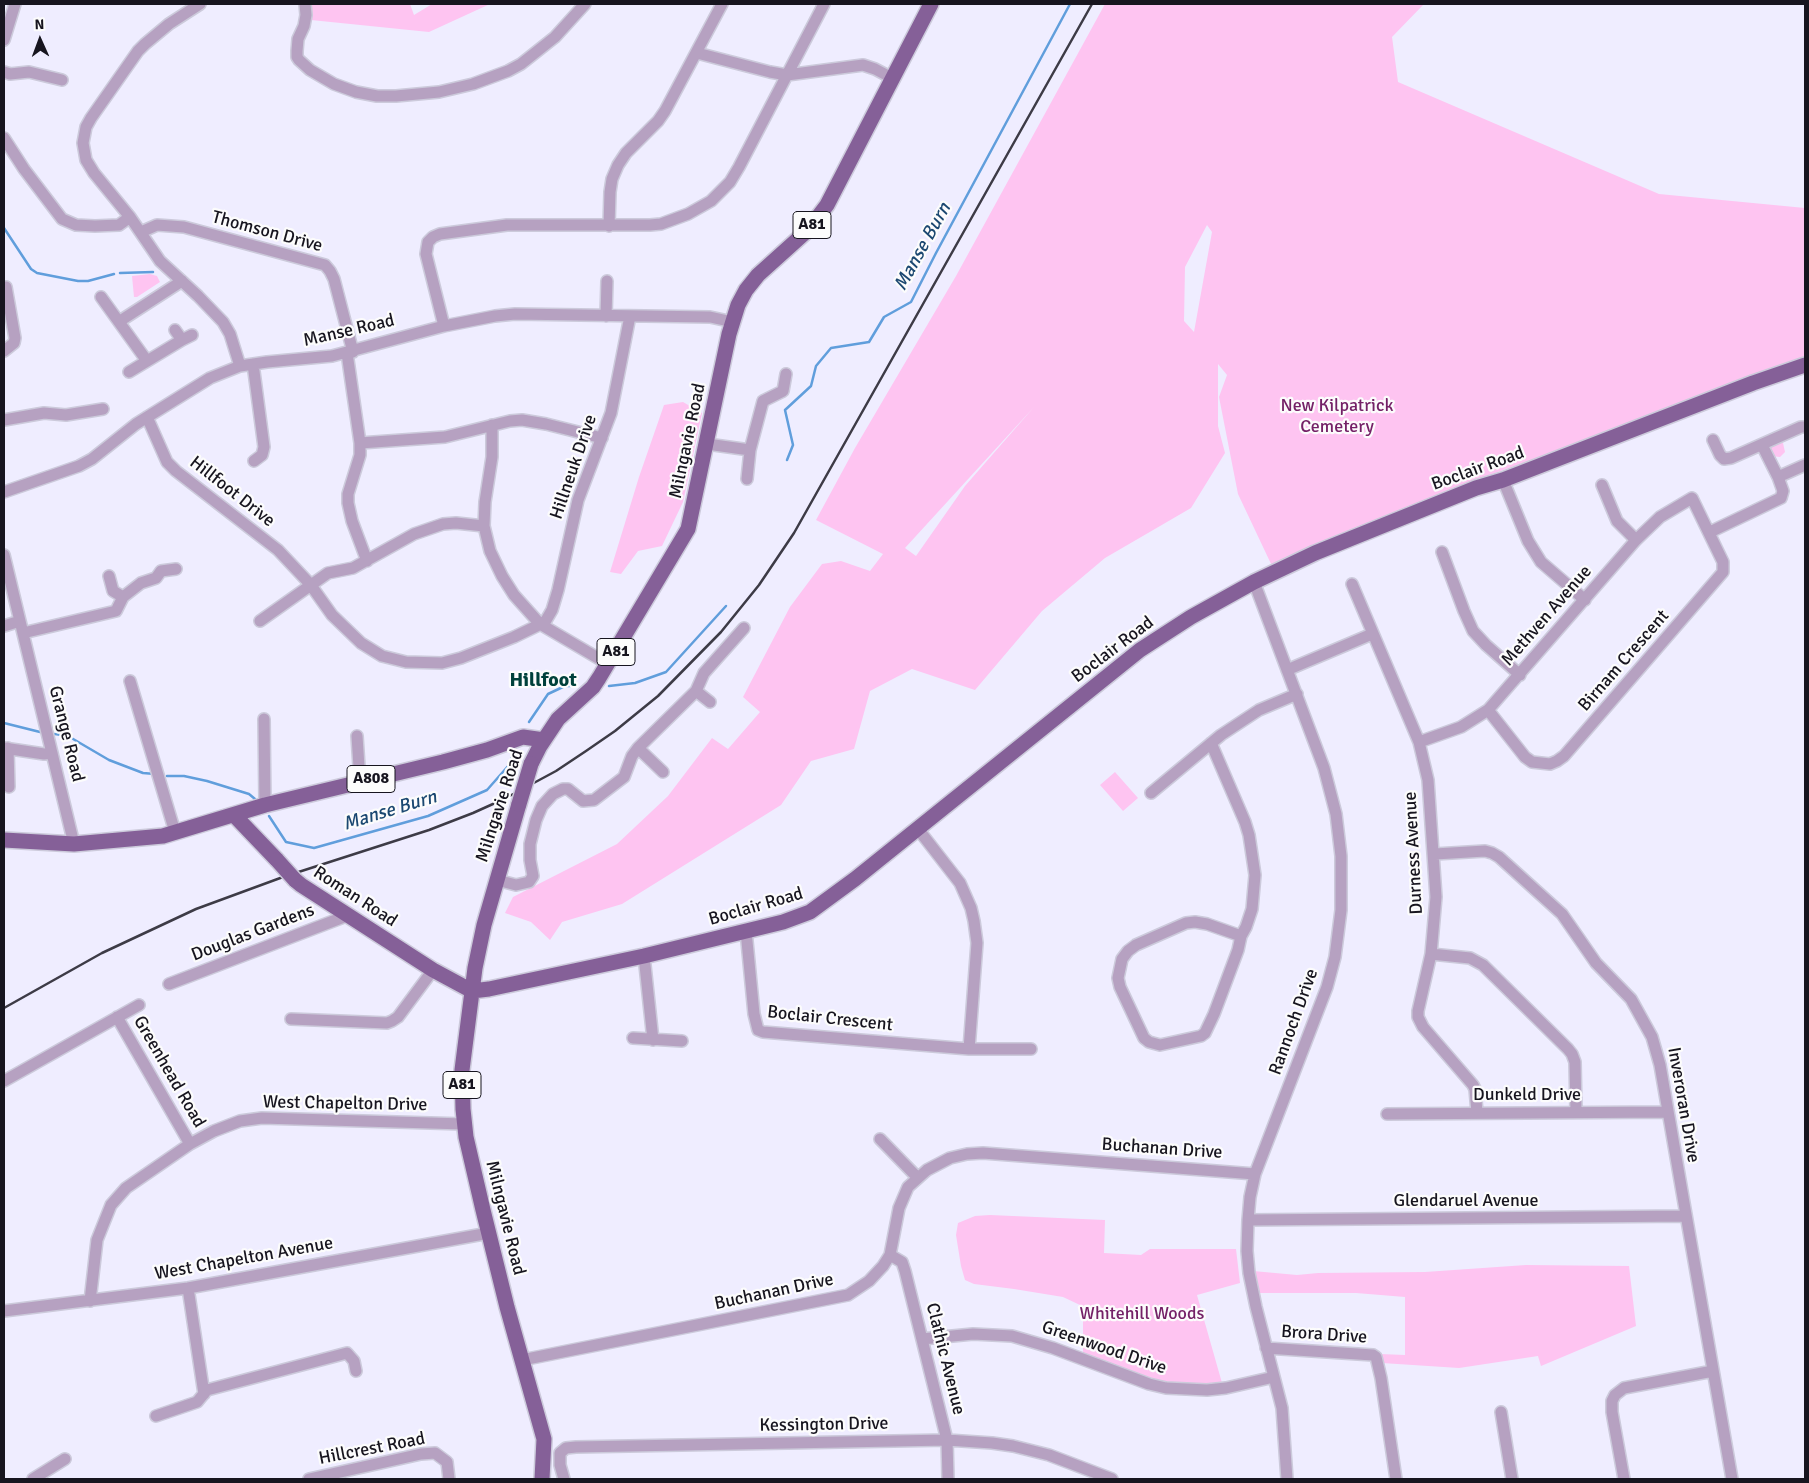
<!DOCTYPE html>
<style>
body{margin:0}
#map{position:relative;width:1809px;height:1483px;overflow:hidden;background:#efedff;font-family:Signika,sans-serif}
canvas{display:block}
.frame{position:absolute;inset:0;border:5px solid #17151f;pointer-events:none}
.north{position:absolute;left:15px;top:15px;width:50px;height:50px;-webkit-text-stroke:4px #fcfcfc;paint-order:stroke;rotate:358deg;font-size:14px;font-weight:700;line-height:20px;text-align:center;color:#17151f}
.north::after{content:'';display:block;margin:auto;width:18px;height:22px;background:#17151f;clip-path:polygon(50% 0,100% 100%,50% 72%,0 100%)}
</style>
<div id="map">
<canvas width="1809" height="1483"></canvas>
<div class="frame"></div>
<div class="north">N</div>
</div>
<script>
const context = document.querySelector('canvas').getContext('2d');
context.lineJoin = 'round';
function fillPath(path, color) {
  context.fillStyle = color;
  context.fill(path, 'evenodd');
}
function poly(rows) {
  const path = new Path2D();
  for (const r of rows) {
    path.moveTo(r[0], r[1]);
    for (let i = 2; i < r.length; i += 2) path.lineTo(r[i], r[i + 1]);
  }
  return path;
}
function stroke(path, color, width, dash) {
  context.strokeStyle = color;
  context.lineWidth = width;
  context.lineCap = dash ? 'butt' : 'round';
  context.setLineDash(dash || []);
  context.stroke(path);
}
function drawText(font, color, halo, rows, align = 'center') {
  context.font = font + ' Signika,sans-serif';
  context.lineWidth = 4.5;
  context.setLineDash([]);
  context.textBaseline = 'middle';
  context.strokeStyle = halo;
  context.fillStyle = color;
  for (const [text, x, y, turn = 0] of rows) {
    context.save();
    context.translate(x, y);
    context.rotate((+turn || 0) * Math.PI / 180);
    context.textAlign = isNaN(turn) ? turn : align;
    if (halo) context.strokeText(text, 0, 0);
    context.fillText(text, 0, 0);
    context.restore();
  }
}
fillPath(poly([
 [310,4,410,4,414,15,432,4,490,4,429,32,311,20],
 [1105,4,1424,4,1392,37,1398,82,1659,194,1805,208,1805,360,1664,413,1478,479,1272,566,1238,494,1219,397,1227,375,1218,364,1218,426,1225,453,1191,508,1105,558,1042,611,975,690,912,669,870,691,854,749,811,761,781,805,622,904,562,922,550,940,531,922,505,913,513,897,617,844,668,796,712,738,728,749,760,712,743,697,790,607,822,564,841,561,870,571,883,554,816,520,855,448,956,276],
 [1207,225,1212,232,1194,332,1184,321,1185,267],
 [1034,407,965,486,916,556,905,548],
 [150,274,157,276,160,282,137,297,134,297,132,276],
 [683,402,702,413,683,502,662,546,638,551,621,574,610,572,639,477,664,405],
 [1773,442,1783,443,1785,452,1780,457,1771,456,1769,450],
 [1115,772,1138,798,1123,811,1100,785],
 [990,1215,1105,1220,1104,1253,1141,1255,1150,1249,1236,1249,1240,1283,1197,1295,1222,1383,1180,1385,1166,1383,1083,1354,1083,1313,1080,1305,1063,1297,1014,1289,974,1284,965,1280,961,1266,956,1235,958,1223,975,1216],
 [1526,1265,1629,1266,1636,1326,1541,1366,1538,1356,1459,1368,1382,1363,1380,1354,1405,1355,1405,1297,1356,1293,1256,1293,1253,1271,1297,1275,1318,1273,1425,1272]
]), '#fec4f1');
stroke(poly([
 [4,228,31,269,37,273,78,281,88,281,114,274],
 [120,273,153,272],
 [787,460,793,445,785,410,811,386,816,366,831,348,869,342,884,317,911,302,936,253,1070,4],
 [609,686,635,683,666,672,726,606],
 [529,722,548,694,565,686,576,686],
 [4,723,40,732],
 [55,734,68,736,109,760,143,773,155,774],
 [167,776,184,776,207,781,249,794,255,799],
 [269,816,286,842,314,848,428,816,487,790,509,765,513,755]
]), '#609edc', 2.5);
const minor = poly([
 [200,4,169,24,145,44,138,51,91,118,86,127,83,143,86,160,94,173,130,217,160,261,198,296,223,322,230,334,240,366],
 [305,4,306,15,304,26,298,39,297,51,297,57,299,60,310,70,334,84,356,92,377,96,396,96,439,92,473,84,508,71,521,64,555,37,585,4],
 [4,40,15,4],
 [697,53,770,72,787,75,863,65,875,69,892,78],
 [4,72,10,74,29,72,62,80],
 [4,138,24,169,62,219,76,225,95,226,119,225,130,217],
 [609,226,610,192,612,179,618,165,626,153,658,121,665,111,722,4],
 [141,232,157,225,184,227,325,265,330,271,334,279,353,352],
 [101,297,147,361],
 [606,316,607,281],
 [120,321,182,281],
 [444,326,426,254,428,242,433,237,440,234,507,225,650,225,661,224,688,214,711,201,730,182,739,167,824,4],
 [175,330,182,340,192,335],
 [4,351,14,343,15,338,6,287],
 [347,353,360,443,360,455,348,494,348,503,352,521,367,561],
 [253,364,264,447,262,455,254,461],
 [129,372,182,340],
 [147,417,167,462,176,471,278,550,310,584,332,615,361,643,382,656,406,662,442,663,461,658,514,637,545,622,552,610,558,590,578,500,611,413,630,316],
 [4,420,44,413,66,415,103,409],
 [492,425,492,457,485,502,484,526,490,551,502,576,514,595,540,624,608,664],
 [1713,440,1720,455,1724,459,1731,458,1801,427,1805,427],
 [360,443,445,437,510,421,522,420,546,424,602,438],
 [707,444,750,450],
 [1762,445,1778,477],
 [747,479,750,450,763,401,783,391,786,374],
 [1503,480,1528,541,1541,562,1585,600],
 [1602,485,1617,521,1636,540],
 [4,492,79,466,92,459,136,424,210,378,240,366,267,362,332,356,444,326,495,316,515,314,710,317,733,322],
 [1710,532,1781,498,1783,491,1778,477,1805,465],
 [1442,552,1464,611,1473,631,1486,645,1520,675],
 [4,555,74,844],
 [109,576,113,591,123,597],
 [1254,582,1324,768,1336,814,1341,856,1341,910,1335,957,1327,987,1255,1174,1250,1197,1248,1220,1247,1251,1249,1273,1256,1307,1282,1408,1287,1479],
 [1352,584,1419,742,1428,780,1436,897,1431,954,1418,1011,1418,1017,1423,1027,1473,1085,1475,1089,1477,1112],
 [260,621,328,573,353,568,414,534,443,524,456,523,484,526],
 [4,626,20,621],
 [23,633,116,611,123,597,141,583,156,578,161,571,176,569],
 [1287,670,1372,634],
 [130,681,175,832],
 [696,691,710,702],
 [264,719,265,805],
 [357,736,360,782],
 [1419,742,1461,727,1488,710,1636,540,1660,517,1692,498,1723,562,1723,572,1564,756,1557,761,1550,764,1532,762,1525,757,1488,710],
 [1211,743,1245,822,1249,835,1255,875,1252,909,1246,927,1241,936,1238,950,1214,1014,1205,1033,1201,1036,1160,1045,1149,1042,1144,1038,1120,987,1118,978,1122,959,1128,951,1136,945,1186,923,1195,922,1207,924,1241,936],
 [4,748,44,754,52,753],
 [8,748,9,787],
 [638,748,663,772],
 [1151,793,1221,735,1259,710,1297,694],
 [918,829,960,883,971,908,974,921,977,943,969,1049],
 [1435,854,1485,851,1492,853,1499,857,1562,914,1596,963,1631,999,1652,1037,1660,1065,1732,1479],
 [497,880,516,885,529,882,533,876,530,860,530,844,536,820,542,806,553,794,563,789,568,789,583,801,594,800,624,777,632,756,638,748,696,691,704,673,744,628],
 [746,931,754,1014,758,1030,763,1032,969,1049,1031,1049],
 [1431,954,1470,958,1483,965,1568,1049,1572,1054,1575,1062,1576,1112],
 [644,956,653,1040],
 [169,984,349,915],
 [117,1017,190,1144],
 [291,1019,387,1023,392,1021,398,1017,433,970],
 [633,1038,682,1041],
 [4,1081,139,1005],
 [1387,1114,1667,1112],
 [880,1139,917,1177],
 [1248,1220,1685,1216],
 [890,1255,902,1262,905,1271,947,1440,948,1479],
 [188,1288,204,1394],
 [90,1301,97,1240,111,1205,126,1188,190,1144,214,1131,240,1121,262,1118,464,1124],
 [4,1311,188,1288,489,1233],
 [922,1339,973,1334,1012,1336,1053,1348,1149,1384,1166,1388,1207,1390,1226,1388,1274,1377],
 [1266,1348,1373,1355,1376,1357,1381,1378,1396,1479],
 [522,1360,848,1295,869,1281,883,1266,890,1255,899,1208,908,1187,927,1170,950,1158,967,1154,983,1153,1255,1174],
 [1501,1412,1512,1479],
 [156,1416,197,1402,207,1390,347,1353,354,1361,356,1371],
 [33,1479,65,1459],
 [309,1479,421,1454,435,1453,447,1462,449,1479],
 [564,1479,560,1465,560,1453,566,1448,576,1447,947,1440,992,1443,1013,1446,1049,1455,1112,1479],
 [1624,1479,1612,1412,1612,1401,1615,1395,1624,1388,1713,1371]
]);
const major = poly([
 [531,764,540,746,558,719,593,687,599,678,688,529,729,334,738,305,746,290,758,275,808,230,827,205,931,4],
 [519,804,484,925,475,968,462,1070,463,1109,466,1137,483,1210,507,1307,544,1439,542,1479],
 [234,815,277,860],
 [4,840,74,844,163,836,265,805,443,762,487,750,523,737,544,740],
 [295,880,301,885,433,970,472,991],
 [472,991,489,989,644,956,783,922,810,912,855,879,1140,650,1191,617,1254,582,1315,553,1476,488,1503,480,1753,383,1805,365]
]);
stroke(minor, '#cccadb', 14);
stroke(major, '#cccadb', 18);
stroke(minor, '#b6a1c1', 11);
stroke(major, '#856098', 15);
stroke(poly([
 [4,1008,102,953,196,909,283,877,429,830,473,813,504,799,556,771,586,751,615,731,658,696,721,632,759,585,794,533,1092,4]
]), '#3d3b46', 2.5);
const majorBridge = poly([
 [519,804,531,764],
 [277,860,295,880]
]);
stroke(majorBridge, '#cccadb', 18, []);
stroke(majorBridge, '#856098', 15);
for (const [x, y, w] of [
 [812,225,38],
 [616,652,38],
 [371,779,48],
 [462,1085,38]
]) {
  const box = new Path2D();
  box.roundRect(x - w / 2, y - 13.5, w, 27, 4);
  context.fillStyle = '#fcfcfc';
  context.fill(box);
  stroke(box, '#17151f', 1);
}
drawText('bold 16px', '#17151f', null, [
 ["A81",812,225],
 ["A81",616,652],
 ["A808",371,779],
 ["A81",462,1085]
]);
drawText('18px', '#17151f', '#fcfcfc', [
 ["Thomson Drive",267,232,15],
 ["Manse Road",349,331,-13],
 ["Milngavie Road",688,441,-78],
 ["Hillneuk Drive",574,467,-71],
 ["Boclair Road",1478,469,-20],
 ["Hillfoot Drive",232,492,38],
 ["Methven Avenue",1547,616,-49],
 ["Boclair Road",1113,650,-37],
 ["Birnam Crescent",1624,661,-49],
 ["Grange Road",66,734,76],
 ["Milngavie Road",500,806,-72],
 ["Durness Avenue",1414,853,-93],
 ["Roman Road",355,897,33],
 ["Boclair Road",756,907,-16],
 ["Douglas Gardens",253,933,-21],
 ["Boclair Crescent",830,1019,6],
 ["Rannoch Drive",1294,1022,-70],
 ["Greenhead Road",169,1072,60],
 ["Dunkeld Drive",1527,1095],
 ["West Chapelton Drive",345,1104,1],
 ["Inveroran Drive",1683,1105,80],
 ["Buchanan Drive",1162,1149,4],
 ["Glendaruel Avenue",1466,1201],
 ["Milngavie Road",505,1218,76],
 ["West Chapelton Avenue",244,1259,-10],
 ["Buchanan Drive",774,1292,-12],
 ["Brora Drive",1324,1335,4],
 ["Greenwood Drive",1104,1348,19],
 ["Clathic Avenue",945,1359,76],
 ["Kessington Drive",824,1425,-1],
 ["Hillcrest Road",372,1449,-11]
]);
drawText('18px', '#742167', '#fcfcfc', [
 ["New Kilpatrick",1337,406],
 ["Cemetery",1337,427],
 ["Whitehill Woods",1142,1314]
]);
drawText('italic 19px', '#1b4871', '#fcfcfc', [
 ["Manse Burn",923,247,-61],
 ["Manse Burn",390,811,-17]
]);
drawText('bold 20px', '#00413b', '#fcfcfc', [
 ["Hillfoot",543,681]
]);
</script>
